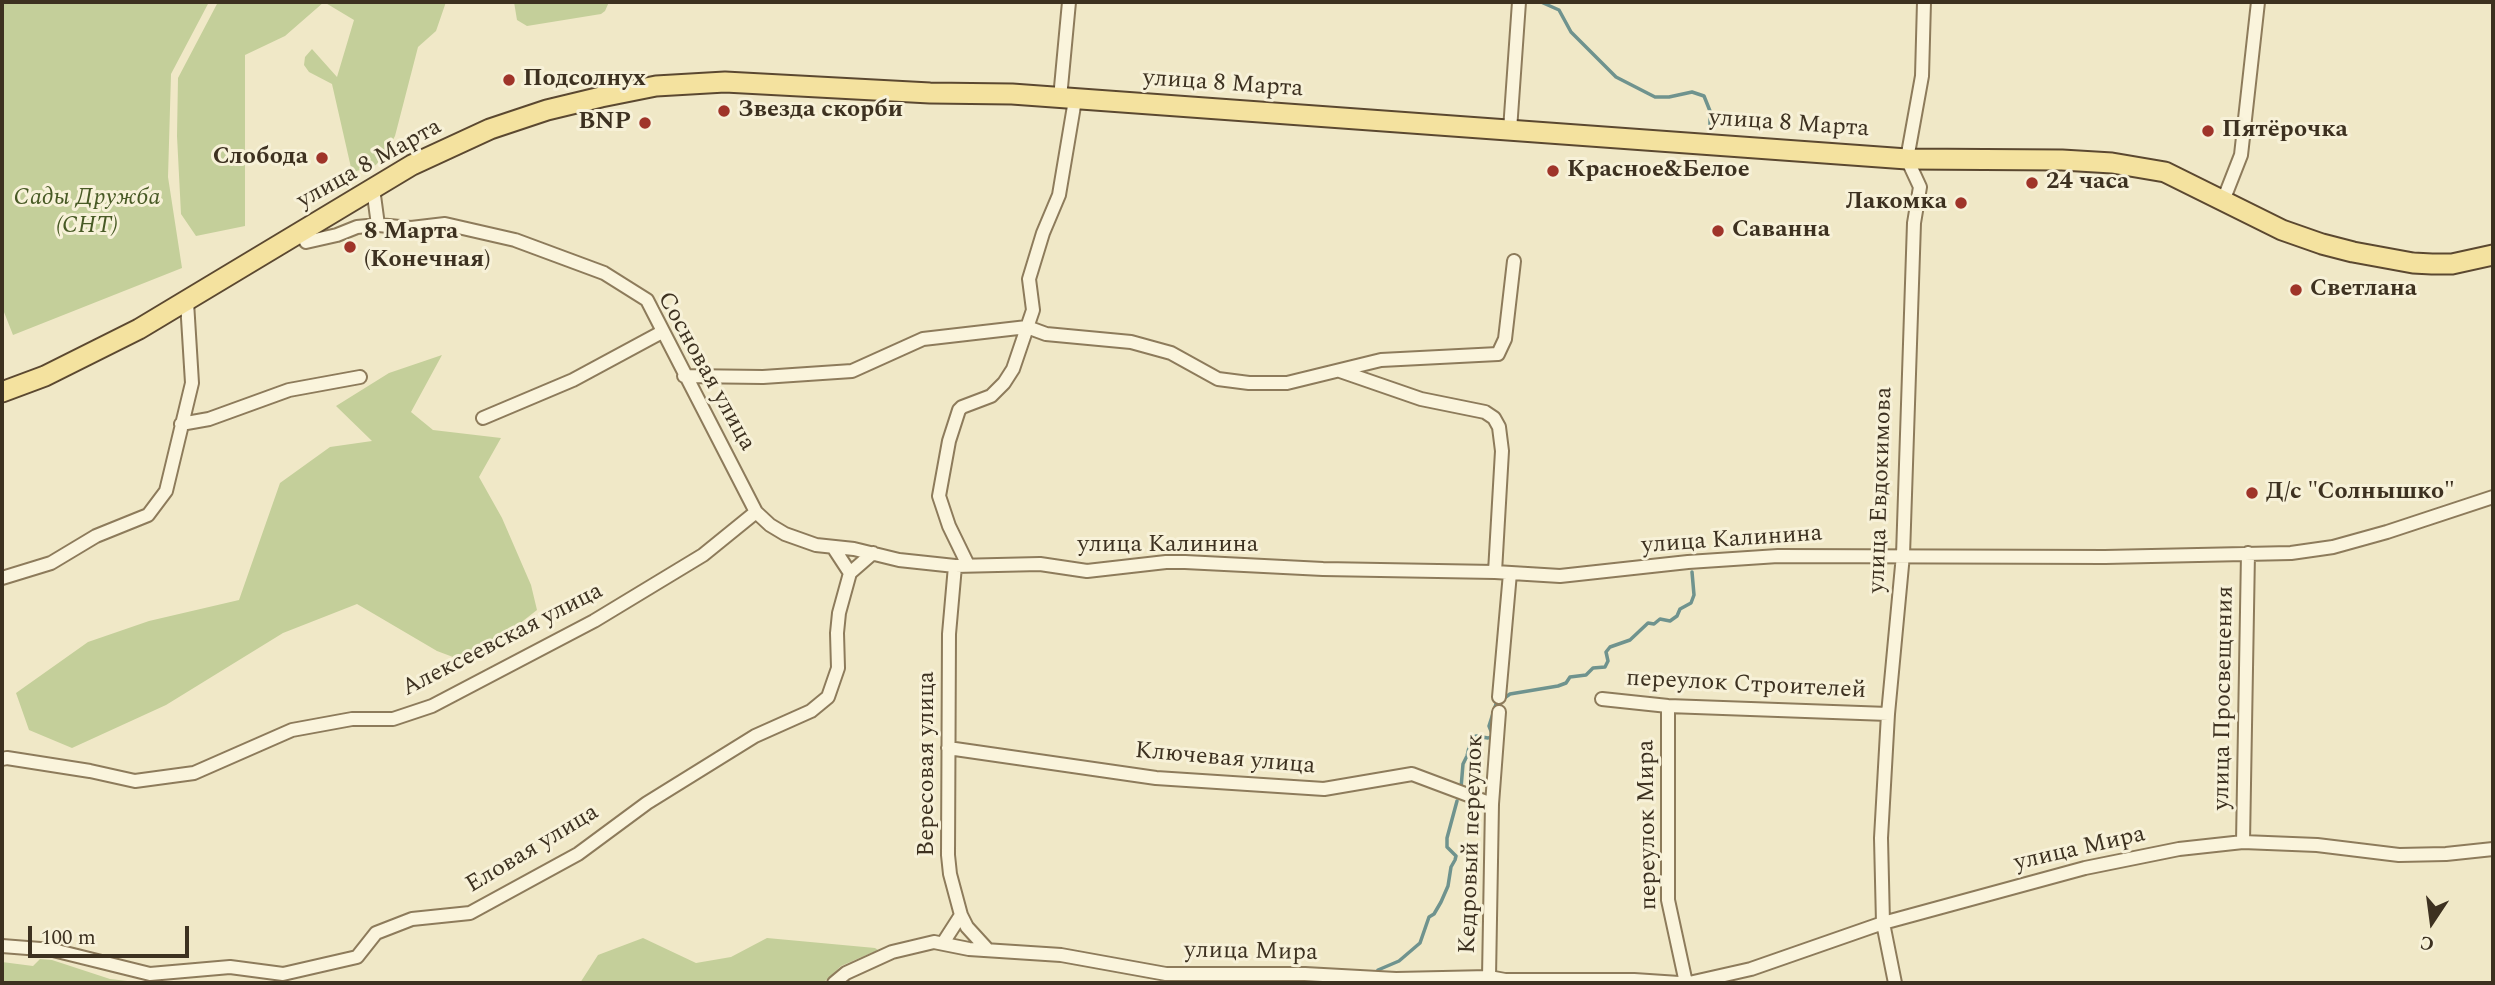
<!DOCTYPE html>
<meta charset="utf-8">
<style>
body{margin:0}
#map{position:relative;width:2495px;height:985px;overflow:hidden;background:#f0e8c7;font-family:Spectral,serif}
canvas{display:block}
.frame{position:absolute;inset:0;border:4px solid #3d3120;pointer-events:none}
.north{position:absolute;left:2397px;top:887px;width:70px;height:70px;-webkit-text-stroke:5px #f7f1d8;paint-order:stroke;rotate:193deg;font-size:19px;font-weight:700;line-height:28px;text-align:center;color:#3d3120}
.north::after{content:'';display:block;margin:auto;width:24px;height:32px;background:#3d3120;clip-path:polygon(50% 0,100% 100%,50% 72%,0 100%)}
.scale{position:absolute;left:28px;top:926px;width:161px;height:32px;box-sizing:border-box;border:4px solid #3d3120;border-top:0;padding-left:9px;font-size:21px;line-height:24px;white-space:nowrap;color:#3d3120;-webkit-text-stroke:5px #f7f1d8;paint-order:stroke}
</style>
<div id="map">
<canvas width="2495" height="985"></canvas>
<div class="frame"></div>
<div class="north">С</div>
<div class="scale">100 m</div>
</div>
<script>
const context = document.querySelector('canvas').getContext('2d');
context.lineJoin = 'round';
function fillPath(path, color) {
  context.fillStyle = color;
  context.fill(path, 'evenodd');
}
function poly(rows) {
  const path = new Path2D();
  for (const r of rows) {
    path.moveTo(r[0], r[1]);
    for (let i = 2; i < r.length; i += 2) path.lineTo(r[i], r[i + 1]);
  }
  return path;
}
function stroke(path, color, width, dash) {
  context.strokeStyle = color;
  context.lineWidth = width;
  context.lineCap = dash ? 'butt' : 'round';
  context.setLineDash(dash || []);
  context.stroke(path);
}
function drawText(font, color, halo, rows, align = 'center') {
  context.font = font + ' Spectral,serif';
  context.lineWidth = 6;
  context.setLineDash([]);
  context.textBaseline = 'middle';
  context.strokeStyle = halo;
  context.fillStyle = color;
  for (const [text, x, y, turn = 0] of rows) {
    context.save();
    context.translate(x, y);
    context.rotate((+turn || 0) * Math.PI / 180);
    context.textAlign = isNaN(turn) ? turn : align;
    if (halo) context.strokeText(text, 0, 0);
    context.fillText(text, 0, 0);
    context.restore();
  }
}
fillPath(poly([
 [2,2,209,2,171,74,168,177,182,268,13,335,2,307],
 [218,2,446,2,436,31,418,47,395,136,382,160,373,167,352,172,332,84,309,72,304,65,305,57,312,49,337,77,354,20,324,2,285,36,245,55,245,226,196,236,181,214,177,136,178,78],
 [514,2,609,2,605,11,601,14,527,26,517,20],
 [442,355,411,412,433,430,501,438,479,477,502,518,531,585,537,610,469,663,437,651,357,604,283,633,166,705,72,748,29,730,16,693,88,642,149,621,239,600,280,483,330,447,372,441,336,406,389,373],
 [643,938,696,963,731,957,767,938,875,948,878,950,841,966,823,983,580,983,598,955],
 [40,959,52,960,110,979,145,983,2,983,2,962,33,966]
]), '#c4cf9a');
stroke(poly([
 [1541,2,1559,10,1571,32,1616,77,1655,97,1669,97,1692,92,1704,96,1710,111,1710,127],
 [1461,788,1463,764,1467,756,1471,739,1476,736,1488,738,1493,736,1489,726,1496,704,1510,694,1558,686,1566,683,1570,677,1586,675,1593,668,1605,667,1608,661,1606,652,1610,647,1630,640,1648,623,1654,624,1660,619,1670,621,1677,616,1680,609,1691,603,1694,595,1692,572],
 [1378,970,1399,961,1420,943,1429,917,1434,914,1441,902,1448,886,1451,867,1455,860,1456,856,1447,847,1447,838,1457,801]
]), '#6f938e', 3.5);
const minor = poly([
 [1060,98,1069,2],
 [1510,130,1519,2],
 [373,188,378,225,411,228,445,224,515,240,604,273,647,300,756,512,770,525,785,534,816,545,854,549,899,560,955,566,1040,564,1087,571,1166,562,1185,562,1323,569,1495,572,1560,576,1688,562,1778,556,2105,557,2291,553,2333,547,2387,532,2493,497],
 [2223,201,2241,155,2258,2],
 [306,242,337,235,357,227,378,225],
 [1340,371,1421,399,1485,412,1494,418,1499,427,1502,451,1495,572],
 [684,376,763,377,852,371,923,339,1027,327,1046,334,1131,342,1171,353,1218,379,1249,383,1287,383,1381,360,1498,354,1505,339,1514,261],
 [483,418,573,380,662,332],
 [181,424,209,419,289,390,360,377],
 [968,565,949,526,939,496,949,441,959,410,962,407,991,396,1004,383,1013,369,1033,310,1029,279,1043,233,1059,195,1075,100],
 [955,566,949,634,948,855,950,874,961,915,967,927,988,950],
 [850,573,873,553],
 [2,578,51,563,96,536,148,515,166,491,192,383,187,302],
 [1499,697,1510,573],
 [1602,699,1668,706,1888,714],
 [1668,706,1668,900,1686,983],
 [948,748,1156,778,1324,789,1412,774,1492,804],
 [2,759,7,758,90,771,135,781,194,773,292,730,352,719,393,719,432,706,594,621,703,555,756,512],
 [2243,842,2248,553],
 [943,943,961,915],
 [2,946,53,950,150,974,230,967,283,974,357,957,376,933,412,919,470,913,578,854,647,803,755,736,811,711,828,697,838,668,837,633,839,613,850,573,833,547],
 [1489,977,1492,804,1499,712],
 [834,983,846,973,892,952,934,942,969,949,1061,955,1166,974,1305,974,1396,979,1489,977,1505,980,1634,980,1679,983],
 [1689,983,1751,969,1883,923,2085,868,2179,849,2243,842,2317,845,2399,855,2446,854,2493,849],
 [1895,983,1883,923,1881,838,1888,714,1903,555,1914,223,1920,187,1907,159,1922,76,1924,2]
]);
const primary = poly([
 [2,392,45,376,139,329,412,165,490,129,547,110,601,97,656,86,725,82,930,93,1012,94,1907,159,2062,160,2112,163,2165,172,2282,230,2322,244,2353,252,2413,263,2432,264,2452,264,2493,255]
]);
stroke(minor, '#8d7b5b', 16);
stroke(primary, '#5b4830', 23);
stroke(minor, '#faf4dc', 12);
stroke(primary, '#f4e29f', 19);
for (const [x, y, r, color] of [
 [509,80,7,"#9f3429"],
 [724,111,7,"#9f3429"],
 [645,123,7,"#9f3429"],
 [2208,131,7,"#9f3429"],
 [322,158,7,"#9f3429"],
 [1553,171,7,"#9f3429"],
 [2032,183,7,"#9f3429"],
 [1961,203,7,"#9f3429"],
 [1718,231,7,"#9f3429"],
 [350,247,7,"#9f3429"],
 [2296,290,7,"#9f3429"],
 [2252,493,7,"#9f3429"]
]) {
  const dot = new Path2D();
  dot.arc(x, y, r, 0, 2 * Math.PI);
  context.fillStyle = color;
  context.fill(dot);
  stroke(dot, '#f7f1d8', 2.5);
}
drawText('bold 24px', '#3d3120', '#f7f1d8', [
 ["Подсолнух",523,80],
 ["Звезда скорби",738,111],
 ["BNP",631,123,"right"],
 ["Пятёрочка",2222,131],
 ["Слобода",308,158,"right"],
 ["Красное&Белое",1567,171],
 ["24 часа",2046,183],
 ["Лакомка",1947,203,"right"],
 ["Саванна",1732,231],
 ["8 Марта",364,233],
 ["(Конечная)",364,261],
 ["Светлана",2310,290],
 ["Д/с \"Солнышко\"",2266,493]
], 'left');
drawText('24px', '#3d3120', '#f7f1d8', [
 ["улица 8 Марта",1223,85,4],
 ["улица 8 Марта",1789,125,4],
 ["улица 8 Марта",370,165,-29],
 ["Сосновая улица",705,372,61],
 ["улица Евдокимова",1882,490,-88],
 ["улица Калинина",1732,541,-4],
 ["улица Калинина",1168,546],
 ["Алексеевская улица",503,641,-27],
 ["переулок Строителей",1746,686,3],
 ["улица Просвещения",2225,698,-89],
 ["Ключевая улица",1225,760,5],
 ["Вересовая улица",928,764,-90],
 ["переулок Мира",1649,825,-91],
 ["Кедровый переулок",1473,844,-88],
 ["Еловая улица",533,850,-31],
 ["улица Мира",2080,850,-13],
 ["улица Мира",1251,953,1]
]);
drawText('italic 24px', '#485a25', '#f7f1d8', [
 ["Сады Дружба",87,199],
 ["(СНТ)",87,227]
]);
</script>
